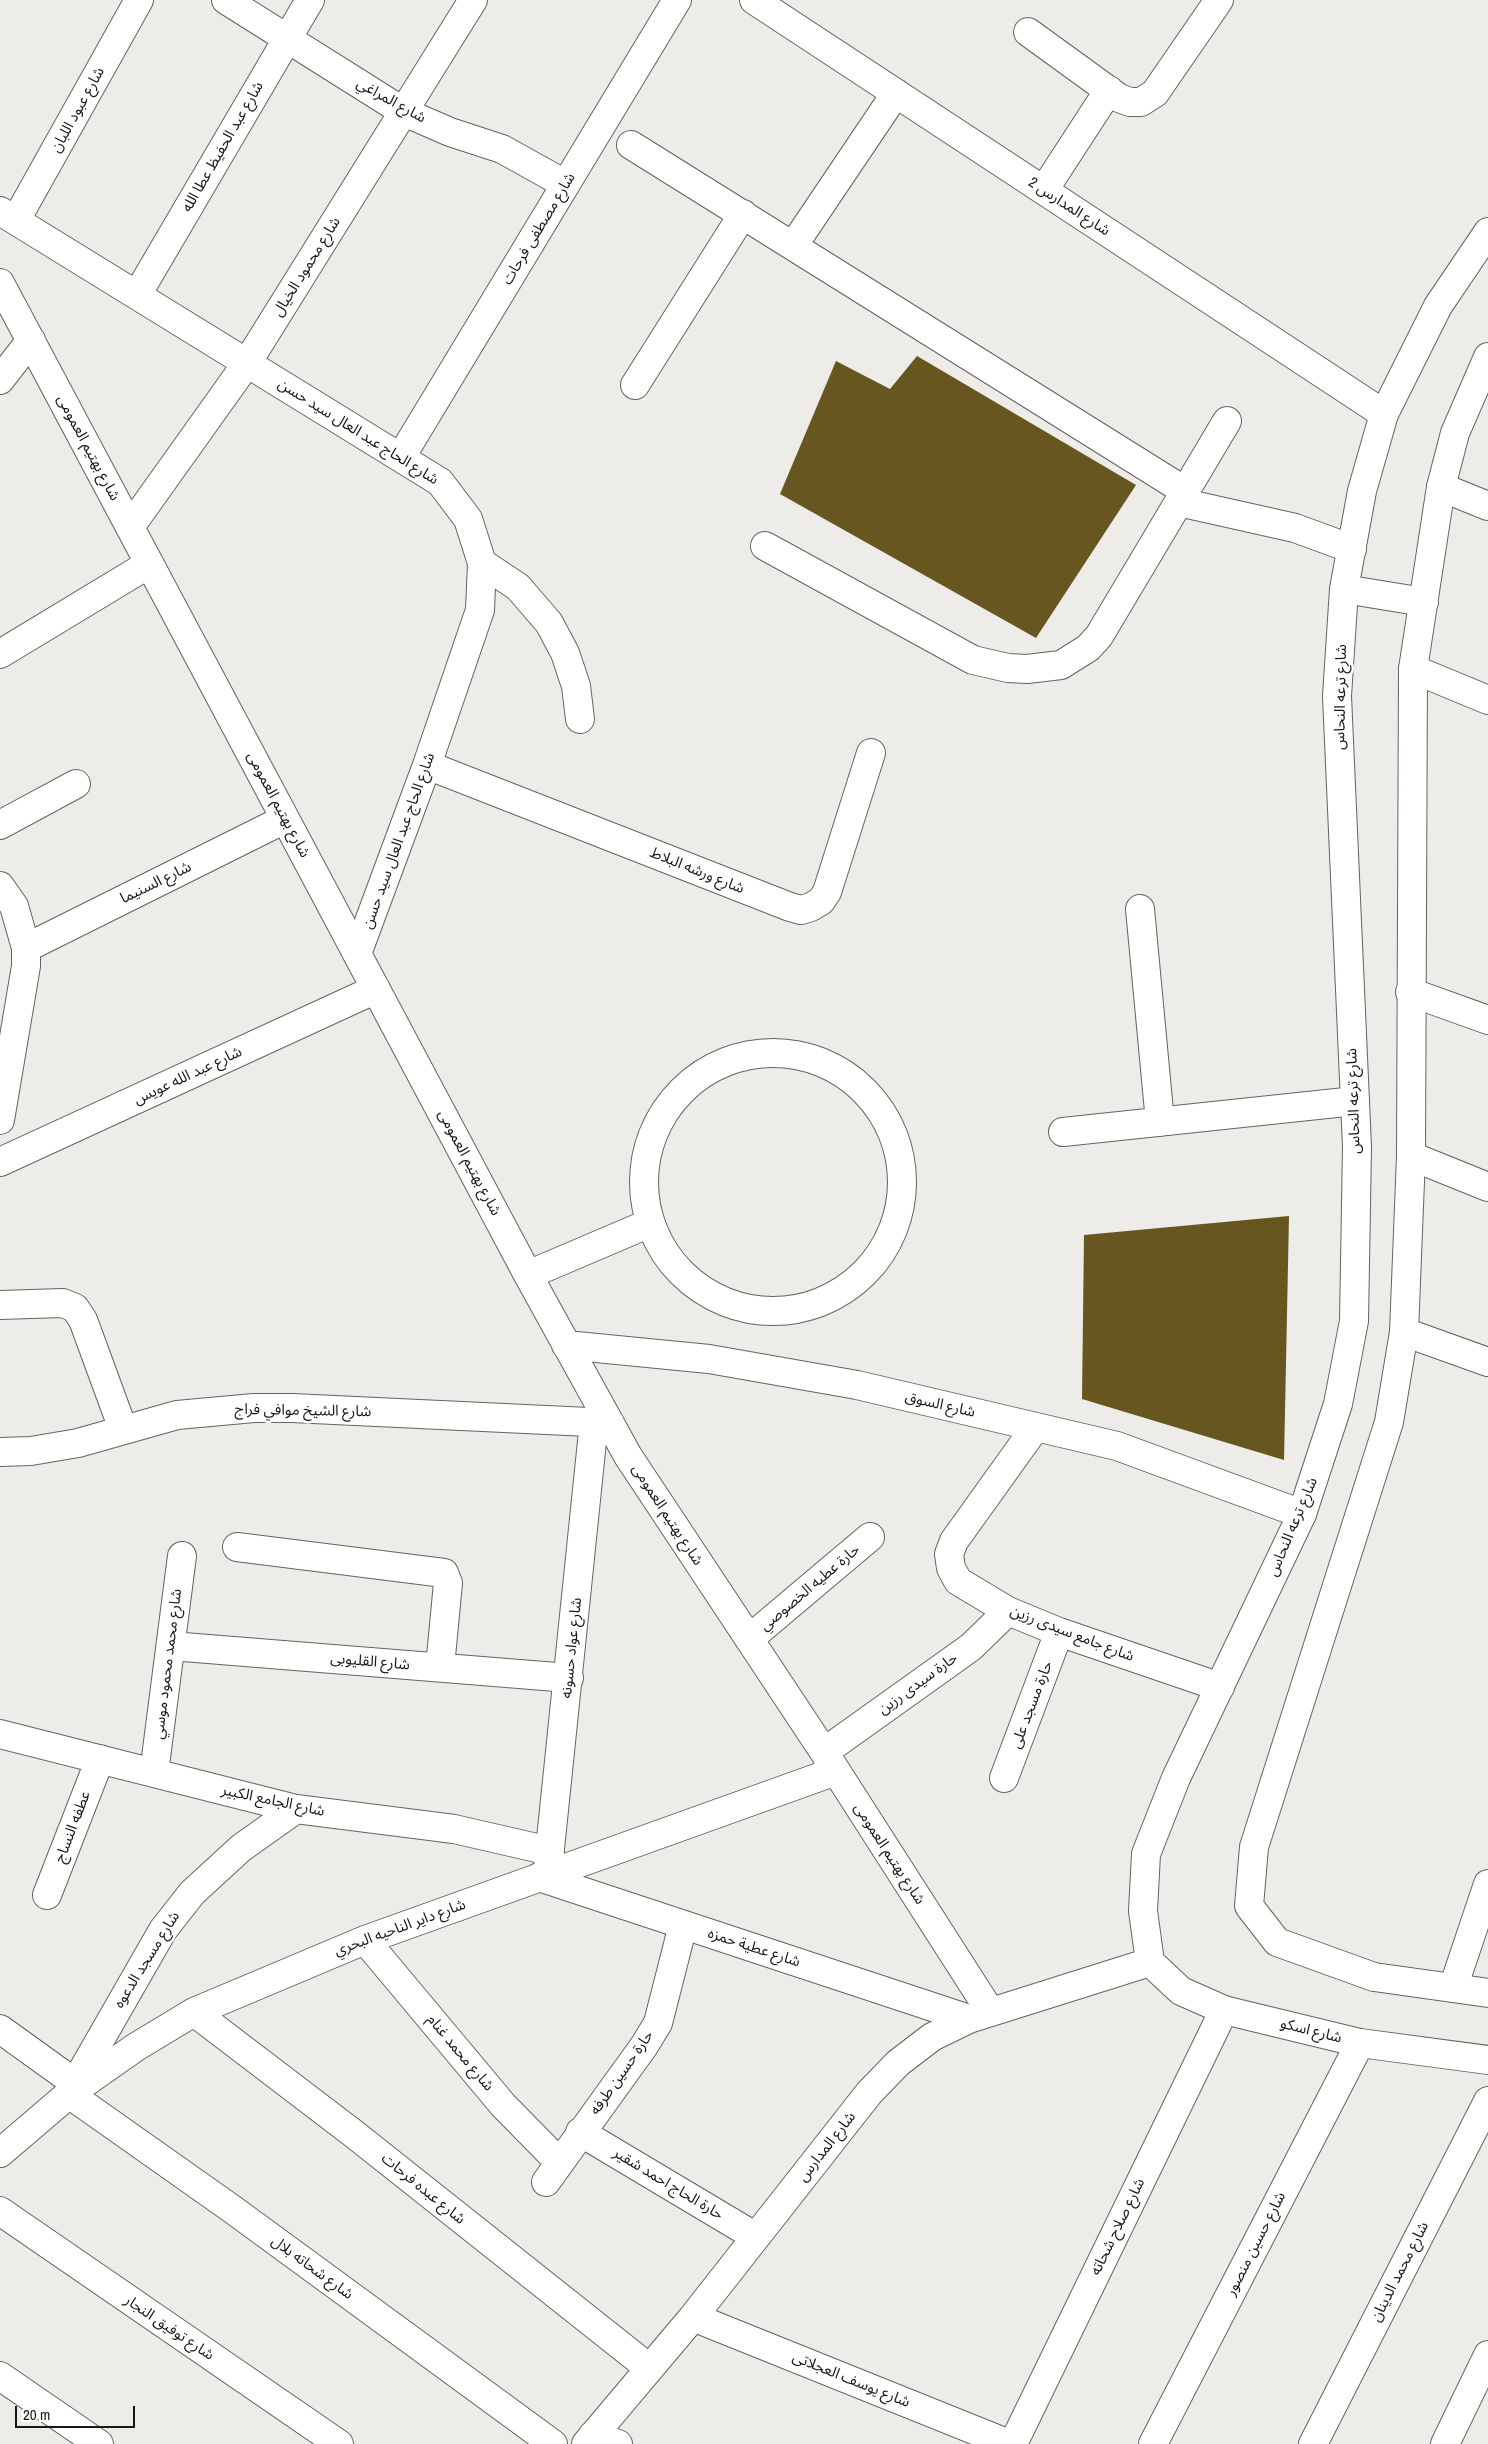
<!DOCTYPE html>
<meta charset="utf-8">
<style>
body{margin:0}
#map{position:relative;width:1488px;height:2444px;overflow:hidden;background:#edece8;font-family:"Archivo Narrow",sans-serif}
canvas{display:block}
.scale{position:absolute;left:15px;top:2406px;width:120px;height:22px;box-sizing:border-box;border:2px solid #171715;border-top:0;padding-left:6px;font-size:15px;line-height:18px;white-space:nowrap;color:#171715;-webkit-text-stroke:4px #fff;paint-order:stroke}
</style>
<div id="map">
<canvas width="1488" height="2444"></canvas>
<div class="scale">20 m</div>
</div>
<script>
const context = document.querySelector('canvas').getContext('2d');
context.lineJoin = 'round';
function fillPath(path, color) {
  context.fillStyle = color;
  context.fill(path, 'evenodd');
}
function poly(rows) {
  const path = new Path2D();
  for (const r of rows) {
    if (r.length === 3) {
      path.moveTo(r[0] + r[2], r[1]);
      path.arc(r[0], r[1], r[2], 0, 2 * Math.PI);
      continue;
    }
    path.moveTo(r[0], r[1]);
    for (let i = 2; i < r.length; i += 2) path.lineTo(r[i], r[i + 1]);
  }
  return path;
}
function stroke(path, color, width, dash) {
  context.strokeStyle = color;
  context.lineWidth = width;
  context.lineCap = dash ? 'butt' : 'round';
  context.setLineDash(dash || []);
  context.stroke(path);
}
function drawText(font, color, halo, rows, align = 'center') {
  context.font = font + ' "Archivo Narrow","Noto Sans Arabic",sans-serif';
  context.lineWidth = 5;
  context.setLineDash([]);
  context.textBaseline = 'middle';
  context.strokeStyle = halo;
  context.fillStyle = color;
  for (const [text, x, y, turn = 0] of rows) {
    context.save();
    context.translate(x, y);
    context.rotate((+turn || 0) * Math.PI / 180);
    context.textAlign = isNaN(turn) ? turn : align;
    if (halo) context.strokeText(text, 0, 0);
    context.fillText(text, 0, 0);
    context.restore();
  }
}
fillPath(poly([
 [917,356,1136,485,1036,638,780,494,836,361,890,389],
 [1289,1216,1284,1460,1082,1399,1084,1235]
]), '#67561f');
const minor = poly([
 [226,0,404,112,450,132,502,149,565,184],
 [754,0,1384,414],
 [1028,32,1119,98,1130,102,1141,102,1155,93,1219,0],
 [631,145,1185,491],
 [1044,190,1109,90],
 [0,211,440,482,468,519,482,563,480,610,427,765,357,954],
 [16,220,139,0],
 [793,246,896,93],
 [0,283,528,1275,628,1456,824,1752,990,2011],
 [137,295,310,0],
 [0,380,31,340],
 [635,385,743,214],
 [401,457,677,0],
 [1441,487,1488,506],
 [1179,502,1295,528,1352,549],
 [130,527,247,363,473,0],
 [765,546,973,660,1008,668,1027,669,1061,665,1088,648,1099,636,1227,421],
 [482,563,518,587,549,623,565,653,576,686,580,719],
 [0,654,149,564],
 [1413,669,1488,700],
 [427,765,790,907,801,910,811,907,821,901,827,892,871,753],
 [0,825,76,784],
 [0,886,14,906,26,948,26,966,0,1120],
 [1140,909,1160,1122],
 [26,948,285,819],
 [1410,992,1488,1020],
 [773,1182,129],
 [1063,1132,1355,1101],
 [1411,1156,1488,1187],
 [0,1162,376,989],
 [528,1275,650,1223],
 [0,1305,63,1303,75,1308,83,1320,123,1429],
 [1404,1332,1488,1362],
 [566,1345,709,1359,857,1385,1117,1446,1302,1514],
 [1035,1428,954,1541,949,1554,951,1568,958,1581,1008,1611,1059,1632,1220,1687],
 [0,1452,31,1451,78,1443,177,1415,254,1408,292,1408,610,1423],
 [237,1547,444,1573,448,1583,440,1667],
 [749,1639,870,1537],
 [171,1646,569,1678],
 [0,1734,296,1809,454,1829,550,1851],
 [824,1752,971,1647,1008,1611],
 [154,1773,182,1556],
 [1004,1778,1059,1632],
 [296,1809,241,1848,192,1893,163,1930,69,2094,232,2209,553,2444],
 [548,1868,594,1422],
 [539,1877,969,2019],
 [47,1895,100,1759],
 [365,1940,503,2105,559,2162],
 [1453,1988,1488,1884],
 [194,2012,354,2134,649,2368],
 [0,2029,75,2083],
 [580,2132,756,2237],
 [0,2153,69,2094,136,2047,194,2012,365,1940,836,1771],
 [546,2182,644,2046,658,2023,683,1925],
 [0,2211,339,2444],
 [693,2317,1009,2444],
 [0,2376,99,2444],
 [593,2435,618,2444],
 [586,2444,693,2317,869,2093,898,2063,932,2037,969,2019,1150,1962],
 [1013,2444,1224,2010],
 [1153,2444,1360,2043],
 [1313,2444,1488,2101],
 [1445,2444,1488,2355]
]);
const major = poly([
 [1488,232,1438,306,1384,414,1362,491,1344,589,1337,696,1357,1147,1354,1321,1338,1404,1302,1514,1176,1778,1146,1854,1143,1911,1150,1962,1181,1991,1224,2010,1360,2043,1488,2060],
 [1488,357,1455,433,1441,487,1413,669,1411,1156,1404,1332,1389,1422,1254,1847,1249,1906,1277,1942,1374,1977,1488,1993],
 [1344,589,1424,602]
]);
stroke(minor, '#646360', 30);
stroke(major, '#646360', 30);
stroke(minor, '#fff', 28);
stroke(major, '#fff', 28);
drawText('15px', '#171715', '#fff', [
 ["شارع المراغي",391,101,29],
 ["شارع عبود اللبان",78,110,-61],
 ["شارع عبد الحفيظ عطا الله",223,147,-60],
 ["شارع المدارس 2",1069,207,33],
 ["شارع مصطفى فرحات",539,229,-59],
 ["شارع محمود الخيال",307,267,-58],
 ["شارع الحاج عبد العال سيد حسن",358,432,32],
 ["شارع بهتيم العمومى",88,448,62],
 ["شارع ترعه النحاس",1341,697,-89],
 ["شارع بهتيم العمومى",278,805,62],
 ["شارع الحاج عبد العال سيد حسن",399,841,-70],
 ["شارع ورشه البلاط",697,871,22],
 ["شارع السنيما",156,883,-26],
 ["شارع عبد الله عويس",188,1076,-25],
 ["شارع ترعه النحاس",1354,1101,-92],
 ["شارع بهتيم العمومى",469,1163,62],
 ["شارع السوق",940,1405,13],
 ["شارع الشيخ موافي فراج",303,1411,1],
 ["شارع بهتيم العمومى",667,1515,57],
 ["شارع ترعه النحاس",1293,1527,-67],
 ["حارة عطيه الخصوصي",810,1588,-40],
 ["شارع جامع سيدى رزين",1072,1634,21],
 ["شارع عواد حسونه",572,1648,-84],
 ["شارع القليوبى",370,1662,5],
 ["شارع محمد محمود موسي",168,1664,-83],
 ["حارة سيدى رزين",918,1684,-36],
 ["حارة مسجد على",1032,1705,-69],
 ["شارع الجامع الكبير",273,1801,12],
 ["عطفه النساج",73,1827,-69],
 ["شارع بهتيم العمومى",889,1854,57],
 ["شارع داير الناحيه البحري",400,1928,-20],
 ["شارع عطية حمزه",754,1948,18],
 ["شارع مسجد الدعوه",147,1960,-58],
 ["شارع اسكو",1311,2031,14],
 ["شارع محمد غنام",460,2053,50],
 ["حارة حسين طرفه",622,2073,-55],
 ["شارع المدارس",827,2147,-52],
 ["حارة الحاج احمد شقير",668,2184,31],
 ["شارع عبده فرحات",423,2189,39],
 ["شارع صلاح شحاته",1118,2227,-64],
 ["شارع حسين منصور",1256,2244,-63],
 ["شارع شحاته بلال",312,2268,36],
 ["شارع محمد الدينان",1400,2272,-63],
 ["شارع توفيق النجار",169,2328,34],
 ["شارع يوسف العجلاتى",851,2380,22]
]);
</script>
